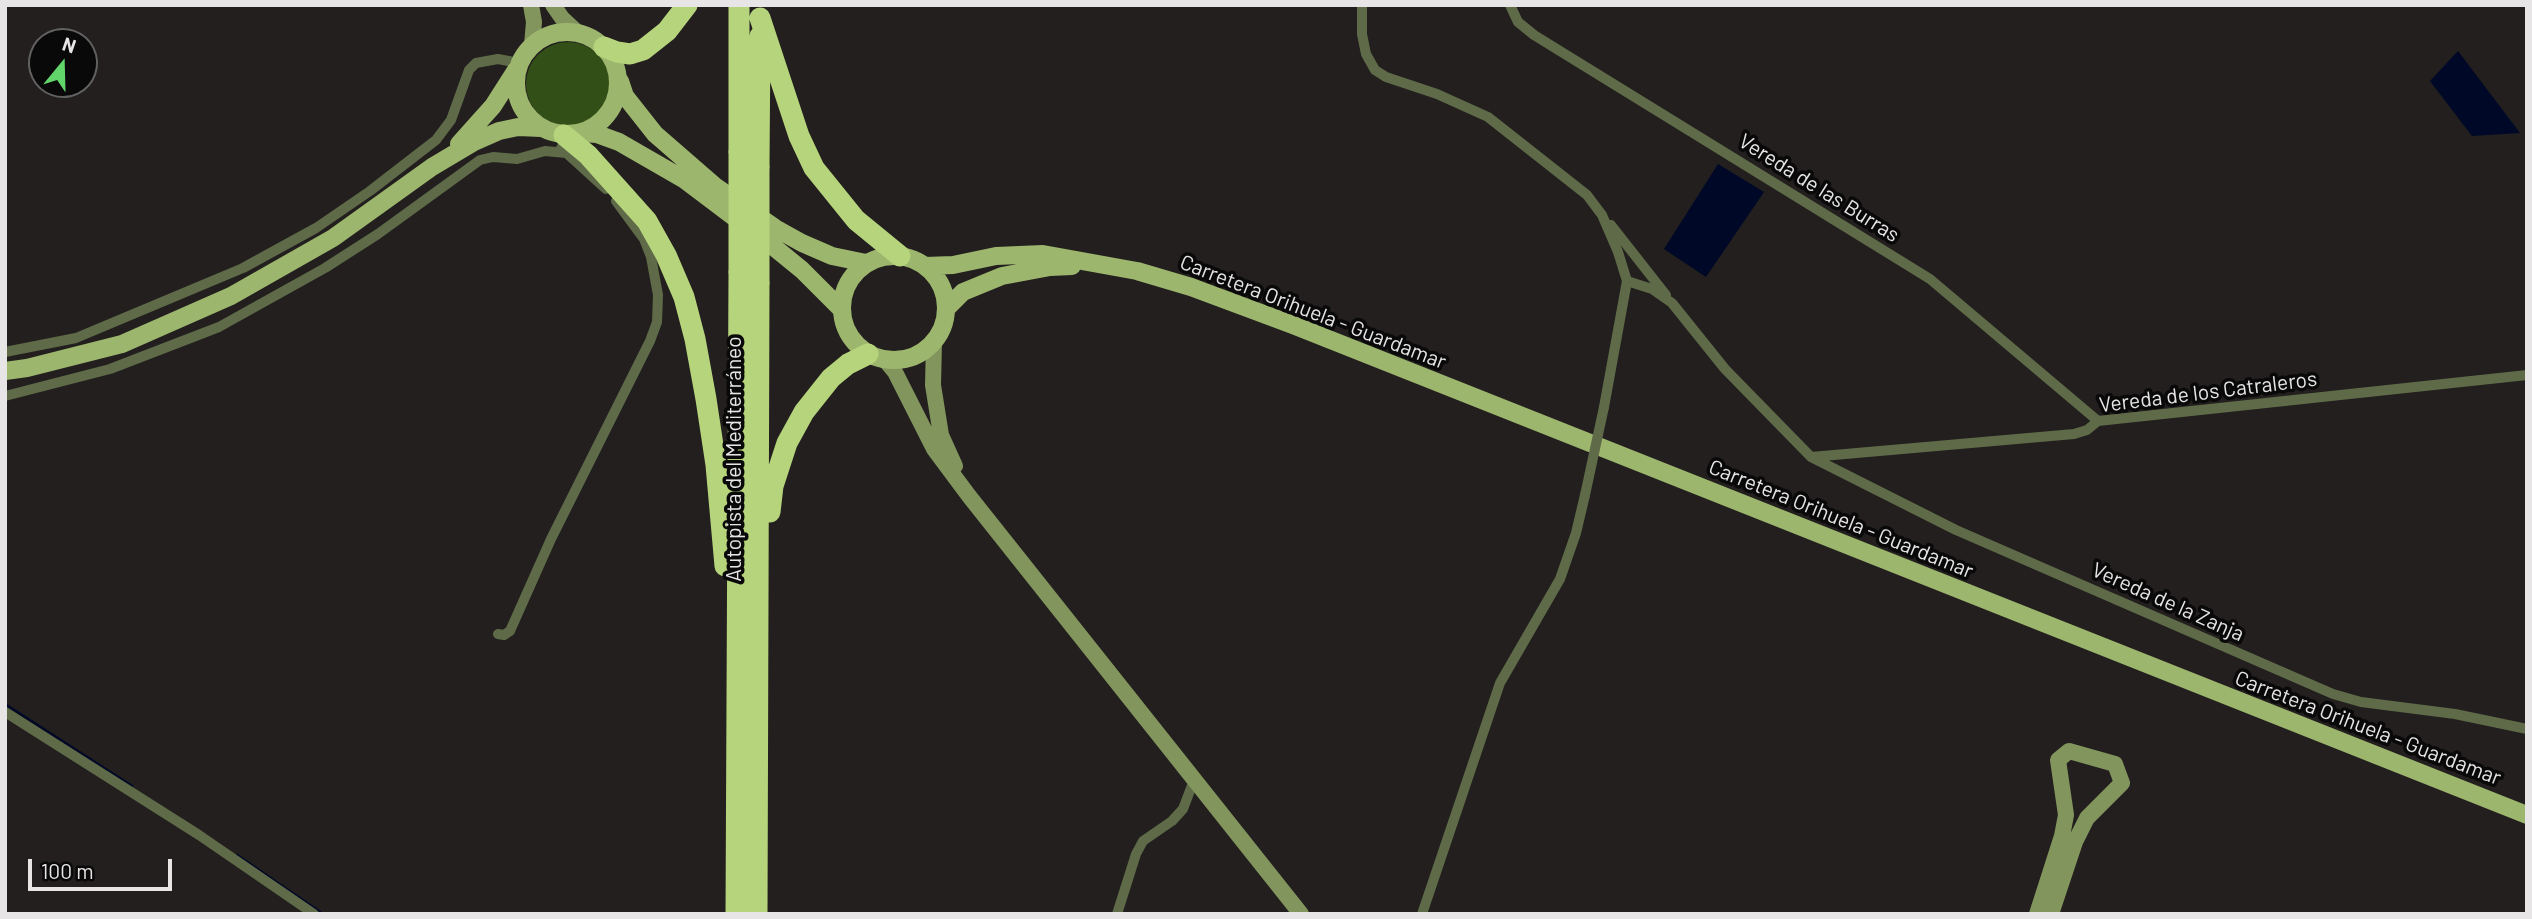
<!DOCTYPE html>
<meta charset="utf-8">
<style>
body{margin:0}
#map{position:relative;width:2532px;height:919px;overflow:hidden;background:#221f1e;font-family:Barlow,sans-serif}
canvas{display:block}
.frame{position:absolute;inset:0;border:7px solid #e7e5e5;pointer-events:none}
.north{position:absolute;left:28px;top:28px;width:70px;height:70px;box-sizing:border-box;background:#0a0909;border:2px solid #626161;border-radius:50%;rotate:19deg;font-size:19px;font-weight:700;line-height:28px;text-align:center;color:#e7e5e5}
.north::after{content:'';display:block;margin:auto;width:24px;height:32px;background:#61d46a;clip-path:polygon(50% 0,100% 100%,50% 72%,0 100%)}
.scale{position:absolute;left:28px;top:859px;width:144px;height:32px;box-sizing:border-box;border:4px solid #e7e5e5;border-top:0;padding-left:9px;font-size:21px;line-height:24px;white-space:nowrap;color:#e7e5e5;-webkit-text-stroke:5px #0a0909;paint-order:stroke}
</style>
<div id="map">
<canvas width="2532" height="919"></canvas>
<div class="frame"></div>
<div class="north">N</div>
<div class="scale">100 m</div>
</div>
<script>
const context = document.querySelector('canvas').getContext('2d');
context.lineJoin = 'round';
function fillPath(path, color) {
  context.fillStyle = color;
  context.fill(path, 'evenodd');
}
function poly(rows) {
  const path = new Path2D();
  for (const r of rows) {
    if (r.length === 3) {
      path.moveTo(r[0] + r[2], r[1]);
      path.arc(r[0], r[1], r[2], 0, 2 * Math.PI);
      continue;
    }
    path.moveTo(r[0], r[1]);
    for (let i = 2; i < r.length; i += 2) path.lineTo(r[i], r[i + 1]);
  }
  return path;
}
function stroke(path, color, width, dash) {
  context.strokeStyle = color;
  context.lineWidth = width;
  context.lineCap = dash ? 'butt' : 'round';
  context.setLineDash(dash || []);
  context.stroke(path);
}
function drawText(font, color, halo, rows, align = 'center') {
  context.font = font + ' Barlow,sans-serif';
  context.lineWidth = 7;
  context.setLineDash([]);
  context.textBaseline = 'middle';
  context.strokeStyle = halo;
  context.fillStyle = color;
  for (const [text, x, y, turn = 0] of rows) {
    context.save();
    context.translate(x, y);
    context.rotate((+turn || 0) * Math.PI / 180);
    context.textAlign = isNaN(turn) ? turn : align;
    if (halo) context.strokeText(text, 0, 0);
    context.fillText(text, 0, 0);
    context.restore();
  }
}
fillPath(poly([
 [568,84,42]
]), '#334f18');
fillPath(poly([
 [2458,51,2520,133,2472,136,2430,81],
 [1718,164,1764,192,1706,277,1664,249]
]), '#000828');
stroke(poly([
 [5,704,132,786],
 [237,855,323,914]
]), '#000828', 2.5);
stroke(poly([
 [1362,5,1362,34,1366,54,1375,70,1386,77,1437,94,1488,117,1587,195,1602,215,1618,252,1627,281,1604,407],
 [1510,5,1518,22,1534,35,1930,279,2098,421],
 [561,148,606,189],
 [1611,225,1666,295],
 [1627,281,1652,289,1672,303,1725,369,1811,457,1956,530,2333,694,2361,702,2455,714,2527,729],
 [5,352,76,338,243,268,316,228,370,191,436,140,451,120,469,70,476,63,498,59,519,63],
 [5,396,110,369,219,327,325,268,378,234,480,160,493,157,517,159,545,151,566,153],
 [1811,457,2074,434,2087,430,2098,421,2527,375],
 [498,634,504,635,510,631,551,539,650,341,657,322,658,295,651,257,644,239,616,201],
 [5,712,199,835,314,914],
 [1117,914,1136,854,1143,841,1172,821,1183,809,1194,780],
 [1422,914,1500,683,1560,579,1576,533,1585,495]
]), '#5e6a48', 10);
stroke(poly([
 [531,5,534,22,532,45],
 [553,5,562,18,577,32],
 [934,342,933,385,941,435,955,466],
 [885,360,895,372,934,449,969,496,1301,914],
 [2037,914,2062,836,2066,815,2058,760,2069,751,2115,764,2122,783,2087,818,2075,842,2051,914]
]), '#82955d', 16);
stroke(poly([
 [567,83,51],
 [620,81,625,96,655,134,716,187,775,228,802,243,832,256,866,263],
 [582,133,597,134,619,142,685,180,775,248,802,270,841,309],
 [459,144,493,106,516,70],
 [894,308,52],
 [925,266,953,265,996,256,1043,254,1137,271,1191,287,1293,325,2527,815],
 [947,308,963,292,1002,276,1050,267,1072,266],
 [5,371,27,368,122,344,231,296,333,238,432,167,474,142,499,131,518,127,541,128]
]), '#9db66d', 18);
stroke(poly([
 [739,5,739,152],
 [760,18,799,136,814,168,856,220,900,256],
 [604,47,617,52,630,54,643,50,667,31,687,5],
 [564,135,588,155,647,221,666,255,684,297,695,339,706,399,716,465,725,566],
 [759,167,760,36],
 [770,512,773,486,787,443,804,412,831,378,848,364,868,354],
 [736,914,739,272],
 [757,914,759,283]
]), '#b6d47b', 21);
stroke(poly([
 [1585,495,1604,407]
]), '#5e6a48', 10);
stroke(poly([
 [759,167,759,283],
 [739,272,739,152]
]), '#b6d47b', 21);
drawText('21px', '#e7e5e5', '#0a0909', [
 ["Vereda de las Burras",1819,188,32],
 ["Carretera Orihuela - Guardamar",1313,312,21],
 ["Vereda de los Catraleros",2208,392,-7],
 ["Autopista del Mediterráneo",734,459,-90],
 ["Carretera Orihuela - Guardamar",1841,519,22],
 ["Vereda de la Zanja",2168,602,24],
 ["Carretera Orihuela - Guardamar",2368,728,21]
]);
</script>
